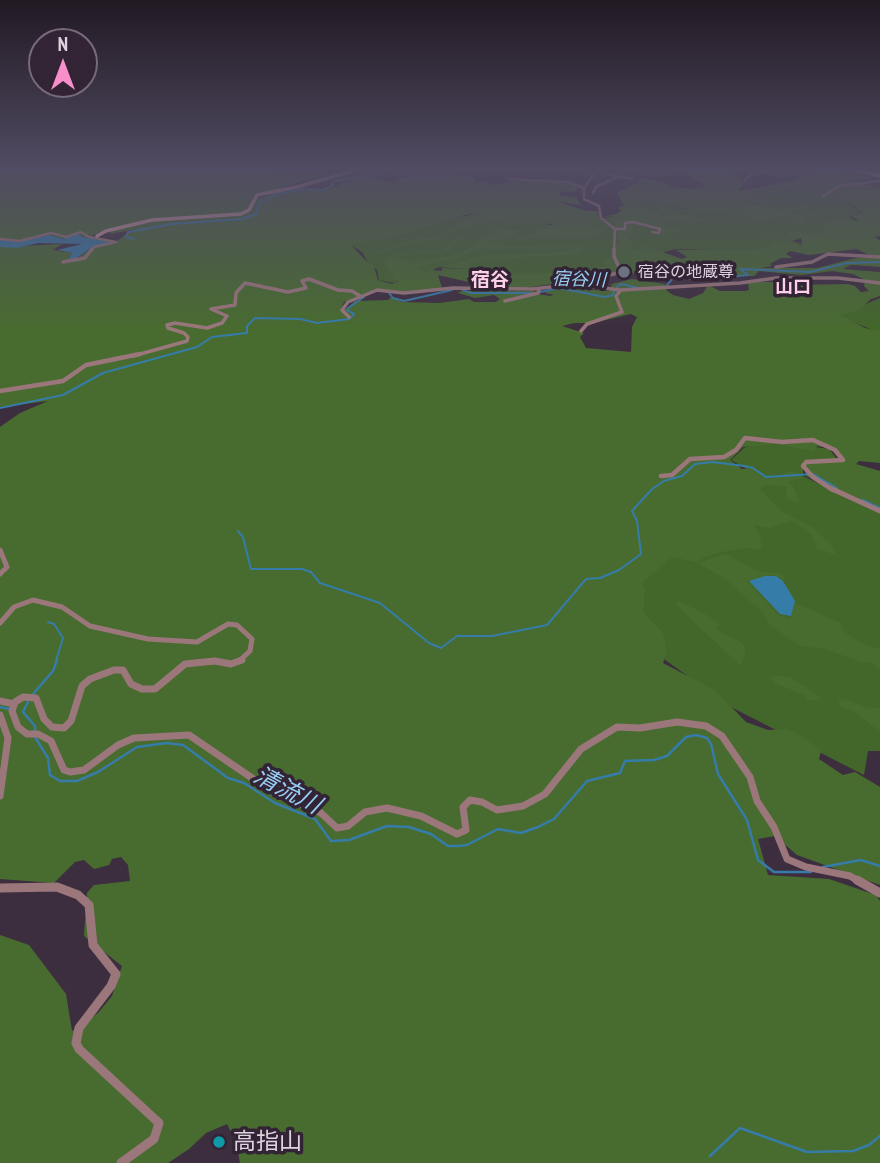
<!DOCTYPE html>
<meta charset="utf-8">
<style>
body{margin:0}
#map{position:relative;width:880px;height:1163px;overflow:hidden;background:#3d2e3f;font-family:"PT Sans Narrow",sans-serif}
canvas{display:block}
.north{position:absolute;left:28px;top:28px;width:70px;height:70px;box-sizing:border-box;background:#322435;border:2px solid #776a79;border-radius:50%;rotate:0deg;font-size:19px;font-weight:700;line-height:28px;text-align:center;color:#ded4df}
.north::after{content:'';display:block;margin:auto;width:24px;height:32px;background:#f98fca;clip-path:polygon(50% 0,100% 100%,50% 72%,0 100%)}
</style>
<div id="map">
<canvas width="880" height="1163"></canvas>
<div class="north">N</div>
</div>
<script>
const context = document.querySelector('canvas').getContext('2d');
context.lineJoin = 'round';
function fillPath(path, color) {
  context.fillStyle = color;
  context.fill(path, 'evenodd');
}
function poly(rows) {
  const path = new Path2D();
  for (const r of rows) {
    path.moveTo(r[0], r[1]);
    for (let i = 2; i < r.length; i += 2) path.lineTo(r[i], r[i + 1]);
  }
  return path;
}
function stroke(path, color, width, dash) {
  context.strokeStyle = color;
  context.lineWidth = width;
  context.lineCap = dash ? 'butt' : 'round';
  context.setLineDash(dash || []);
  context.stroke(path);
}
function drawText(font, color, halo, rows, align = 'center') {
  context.font = font + ' "PT Sans Narrow","Noto Sans JP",sans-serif';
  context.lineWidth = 7;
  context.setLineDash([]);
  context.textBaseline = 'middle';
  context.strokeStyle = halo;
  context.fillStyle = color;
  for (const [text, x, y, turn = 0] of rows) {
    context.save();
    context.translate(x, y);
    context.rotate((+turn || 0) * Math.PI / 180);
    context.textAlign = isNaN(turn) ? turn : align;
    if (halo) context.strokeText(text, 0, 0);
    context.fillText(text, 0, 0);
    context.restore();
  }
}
fillPath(poly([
 [802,182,825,186,861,213,850,216,855,221,841,221,829,230,792,241,803,244,796,247,768,247,745,251,675,249,603,269,573,273,511,275,493,271,438,267,427,274,418,271,394,283,379,280,377,270,368,264,363,253,346,241,479,213,569,228,594,228,596,221,635,210,627,194,657,196,668,205,685,209,734,201,770,191,788,191,795,189,788,185],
 [880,298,880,333,836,315,854,309],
 [783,442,829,449,838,460,803,461,803,476,880,513,880,751,868,751,864,775,729,706,657,654,636,610,631,577,666,554,779,516,754,487,748,470,731,460,744,448,758,443]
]), '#43672a');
fillPath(poly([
 [0,169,311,169,265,173,318,173,326,176,315,177,252,197,258,198,279,192,329,189,355,179,374,178,391,183,403,178,434,177,421,174,426,173,471,176,475,180,473,182,486,181,491,185,524,180,565,183,577,186,577,189,574,192,562,191,558,195,577,198,581,205,558,202,587,211,597,211,601,222,594,227,607,228,591,237,505,238,490,242,509,246,585,247,579,254,485,260,469,263,472,267,468,268,441,267,428,270,488,255,557,253,572,249,476,249,458,257,417,267,411,266,427,273,429,270,442,271,442,268,493,270,508,274,571,272,606,266,603,260,614,256,611,252,619,242,617,233,625,230,615,228,613,225,615,223,612,221,637,215,602,217,616,214,621,211,618,207,624,206,617,193,638,182,640,178,661,181,673,187,691,189,706,186,677,169,749,169,732,175,746,182,738,189,741,191,795,180,822,169,837,169,868,175,868,178,852,181,880,188,880,236,874,237,880,240,880,267,851,265,843,269,880,272,880,296,871,299,859,310,841,315,865,328,880,331,880,463,859,461,856,464,880,471,880,512,806,476,804,462,839,459,830,448,817,446,814,451,776,444,743,447,730,460,742,469,753,469,768,479,783,475,787,471,799,473,802,478,787,482,793,486,799,502,794,502,786,497,787,486,765,485,760,489,782,512,811,526,831,545,836,555,817,549,813,536,795,522,790,521,770,528,754,525,760,534,762,548,760,550,745,548,733,550,712,554,696,562,672,557,641,584,645,590,643,612,663,633,667,651,663,663,716,691,746,722,768,730,787,729,797,733,821,751,819,759,843,775,855,772,880,787,880,885,797,855,775,836,758,839,768,875,829,879,876,895,880,901,880,1163,240,1163,236,1142,227,1124,206,1133,189,1149,168,1163,0,1163,0,935,29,945,66,994,72,1031,98,1013,112,996,122,966,84,936,87,893,94,885,130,881,128,865,121,857,112,859,109,865,94,869,84,860,75,862,54,883,0,879,0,427,20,413,48,401,0,407,0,247,62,244,53,250,72,253,68,260,75,260,91,248,114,243,132,230,109,234,111,232,100,232,86,238,77,234,63,239,50,235,19,241,0,240],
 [805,184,822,186,852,205,862,213,852,216,858,221,830,220,825,224,823,232,813,234,790,230,788,231,790,235,753,238,801,237,802,246,777,240,767,247,748,250,676,250,687,257,682,259,638,243,646,250,635,249,629,245,636,243,626,237,634,235,632,223,660,228,660,235,663,237,663,234,668,233,684,232,662,225,669,221,734,221,680,216,656,205,668,215,664,217,638,205,640,201,653,199,671,206,707,212,722,213,733,208,737,209,735,211,739,214,758,220,772,219,783,215,785,217,778,218,792,218,790,221,805,225,804,220,809,217,829,215,787,214,810,206,807,205,783,210,762,206,748,206,742,202,750,197,798,188,797,186],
 [468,214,483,214,434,236,397,244,367,255,432,240,450,231,473,226,474,222,479,226,485,222,554,224,525,236,506,239,520,231,488,227,496,232,478,241,462,253,446,257,416,263,396,259,401,255,450,251,461,237,469,236,460,237,456,239,442,250,391,255,384,262,388,271,393,273,394,279,399,281,392,284,378,280,373,264,369,264,353,247,352,245,359,242,393,237],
 [857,249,873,257,856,258,817,268,761,268,772,266,770,264,781,258,793,258,786,254,790,251,809,255],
 [759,271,802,275,832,271,853,274,865,280,864,286,869,291,861,292,855,286,848,284,791,285,786,282,757,282,748,283,749,290,745,291,720,291,708,285,703,293,689,299,673,295,667,291,665,284,632,279,612,284,609,291,571,288,547,291,545,293,554,295,550,296,537,294,534,291,461,291,458,293,475,298,494,295,500,299,496,302,474,302,469,299,439,303,402,302,391,297,388,300,355,301,346,309,341,309,344,302,375,290,406,292,442,288,438,275,486,286,525,288,627,273,682,276,703,280,730,276,754,276],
 [631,314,637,317,632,327,631,352,586,348,580,337,584,333,562,326,574,323,593,323],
 [727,554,756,571,782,574,785,580,774,575,747,581,778,615,791,619,789,609,793,602,841,623,844,632,866,645,880,649,880,670,870,662,861,662,825,649,800,646,770,625,763,613,723,577,699,564,709,559],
 [677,601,704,613,719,624,716,628,721,632,742,643,746,651,741,666,677,606],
 [773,676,790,677,822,698,811,701,806,699,807,696,775,683,771,678],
 [838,698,852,701,868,709,880,708,880,732,853,711,840,706]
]), '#486c2f');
fillPath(poly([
 [78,234,83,237,112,242,91,248,75,259,68,260,72,253,57,250,82,244,38,243,17,248,0,247,0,240,19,241,50,235,63,239],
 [765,576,776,576,783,581,795,601,791,616,780,614,749,581]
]), '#367ca9');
stroke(poly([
 [397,169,402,171,399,174,409,176,446,176,452,171,500,171],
 [523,171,545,170],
 [134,239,126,237,128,232,172,224,242,219,256,214,259,204,274,195,303,189,323,190,332,186,333,181,369,176,387,169],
 [667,285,675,276,700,280,748,275,740,269,810,272,847,263,880,262],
 [617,287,621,284,638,288],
 [461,289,470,293,531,293],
 [540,292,559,288,605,297,613,295,614,291],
 [389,293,393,298,404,301,452,290],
 [0,408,63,395,103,373,197,347,212,337,247,333,247,326,255,318,300,319,317,323,349,319,354,314,347,310,348,308,364,297],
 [863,500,880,508],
 [238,531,243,537,251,569,302,569,311,572,320,583,380,603,429,643,441,648,457,636,492,636,547,625,586,579,600,578,619,570,641,554,637,521,632,511,652,489,664,481,682,476,695,464,713,462,744,466,753,468,766,477,813,474,837,488],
 [48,622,54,624,63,638,56,661]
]), '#367ca9', 2);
stroke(poly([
 [33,694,53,671,57,660],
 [0,707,9,709],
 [23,712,35,726,35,731],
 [23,712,28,702],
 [35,737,48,758,50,775,60,781,77,781,98,772,137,747,166,743,183,745,228,778,244,783,275,803,315,819,331,841,349,840,387,826,409,827,431,834,448,846,458,846,467,845,498,829,521,833,538,827,554,819,587,781,620,773,625,761,654,760,667,756,686,737,696,735,707,738,711,744,718,774,747,820,758,860,774,872,811,872],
 [823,867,861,860,880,866],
 [710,1156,740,1128,807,1152,853,1151,869,1145,880,1136]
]), '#367ca9', 2.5);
stroke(poly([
 [578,169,639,169],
 [753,169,771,173],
 [597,170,584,188,584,199,599,206,601,218,615,229,614,251],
 [547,171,564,169],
 [600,173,632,179],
 [508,179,567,182,584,188],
 [745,180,748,176,763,172],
 [593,193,596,187,617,177],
 [823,196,839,186,880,181],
 [615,229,625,229,625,223,633,222,660,229,659,233,652,232],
 [0,239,20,241,51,233,66,237,81,232,89,237,116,242,94,247,91,251]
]), '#9b777c', 2.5);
stroke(poly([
 [63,262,85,258,92,249],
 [776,267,812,262,828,254,880,257],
 [577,285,621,290,740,283,776,278,838,278,880,283],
 [505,301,538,293,540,288],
 [349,317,342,310,348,302,377,290,404,293,453,288,533,289,577,284,621,272,614,256,614,249],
 [581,331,587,324,622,312,616,296,621,290],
 [133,356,187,341,188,337,184,333,168,328,167,325,175,323,207,328,222,323,227,316,211,309,235,305,236,293,245,283,288,292,306,288,302,281,309,279,338,290,352,291,360,296]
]), '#9b777c', 3.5);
stroke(poly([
 [0,391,63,381,86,365,140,354],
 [661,476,672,475,690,459,724,457,736,450,745,438,782,442,813,440,835,450,843,460,806,462,803,466,813,477,833,490]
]), '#9b777c', 4.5);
stroke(poly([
 [830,488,880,511],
 [0,550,7,567,0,574],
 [0,623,14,607,33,600,62,607,90,626,148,639,197,642,228,624,237,625,252,639,250,651,239,661],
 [210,661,218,661]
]), '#9b777c', 5);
stroke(poly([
 [242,660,231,664,215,661,185,664,155,689,142,689,131,684,123,670,114,670,90,679,82,686,71,721,64,728,52,727,44,719,36,698,23,697,15,702,12,711,18,727,27,734,38,734,51,741,64,770,70,772,84,770,118,745,134,738,189,735,271,791,321,813,337,828,348,826,365,812,387,808,421,816,457,834,466,830,463,807,470,800,482,802,497,810,523,806,545,794,581,749,617,727,640,728,677,722,706,726,722,736,750,777,757,801,774,827,787,859,806,867,850,876,860,882],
 [0,701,14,704],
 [0,715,8,738,0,796]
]), '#9b777c', 7);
stroke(poly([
 [857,880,880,893],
 [0,888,57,887,78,895,89,905,93,945,116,974,111,986,79,1028,76,1043,79,1049,159,1123,154,1139,121,1163]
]), '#9b777c', 9);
stroke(poly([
 [409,169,536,169],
 [562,169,580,169],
 [97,236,106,231,152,220,241,214,249,210,257,195,297,187,359,169]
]), '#d59da5', 3.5);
stroke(poly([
 [854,169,880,176]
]), '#f8bec6', 3.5);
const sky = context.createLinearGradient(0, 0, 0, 331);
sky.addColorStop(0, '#221923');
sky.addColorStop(0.51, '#514c63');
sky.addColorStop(1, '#514c6300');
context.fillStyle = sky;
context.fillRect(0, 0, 880, 331);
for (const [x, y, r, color] of [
 [624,272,7,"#6b7280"],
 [219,1142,7,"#0f9aa8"]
]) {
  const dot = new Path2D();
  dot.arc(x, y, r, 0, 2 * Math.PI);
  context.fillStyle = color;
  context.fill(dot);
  stroke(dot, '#322435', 2.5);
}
drawText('16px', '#ded4df', '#322435', [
 ["宿谷の地蔵尊",638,272]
], 'left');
drawText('italic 18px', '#98cdf3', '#322435', [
 ["宿谷川",579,280,2]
]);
drawText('bold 18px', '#fed0e7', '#322435', [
 ["山口",793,288]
]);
drawText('bold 19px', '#fed0e7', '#322435', [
 ["宿谷",490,281]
]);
drawText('23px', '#ded4df', '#322435', [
 ["高指山",233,1142]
], 'left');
drawText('italic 24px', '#98cdf3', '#322435', [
 ["清流川",287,791,28]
]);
</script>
